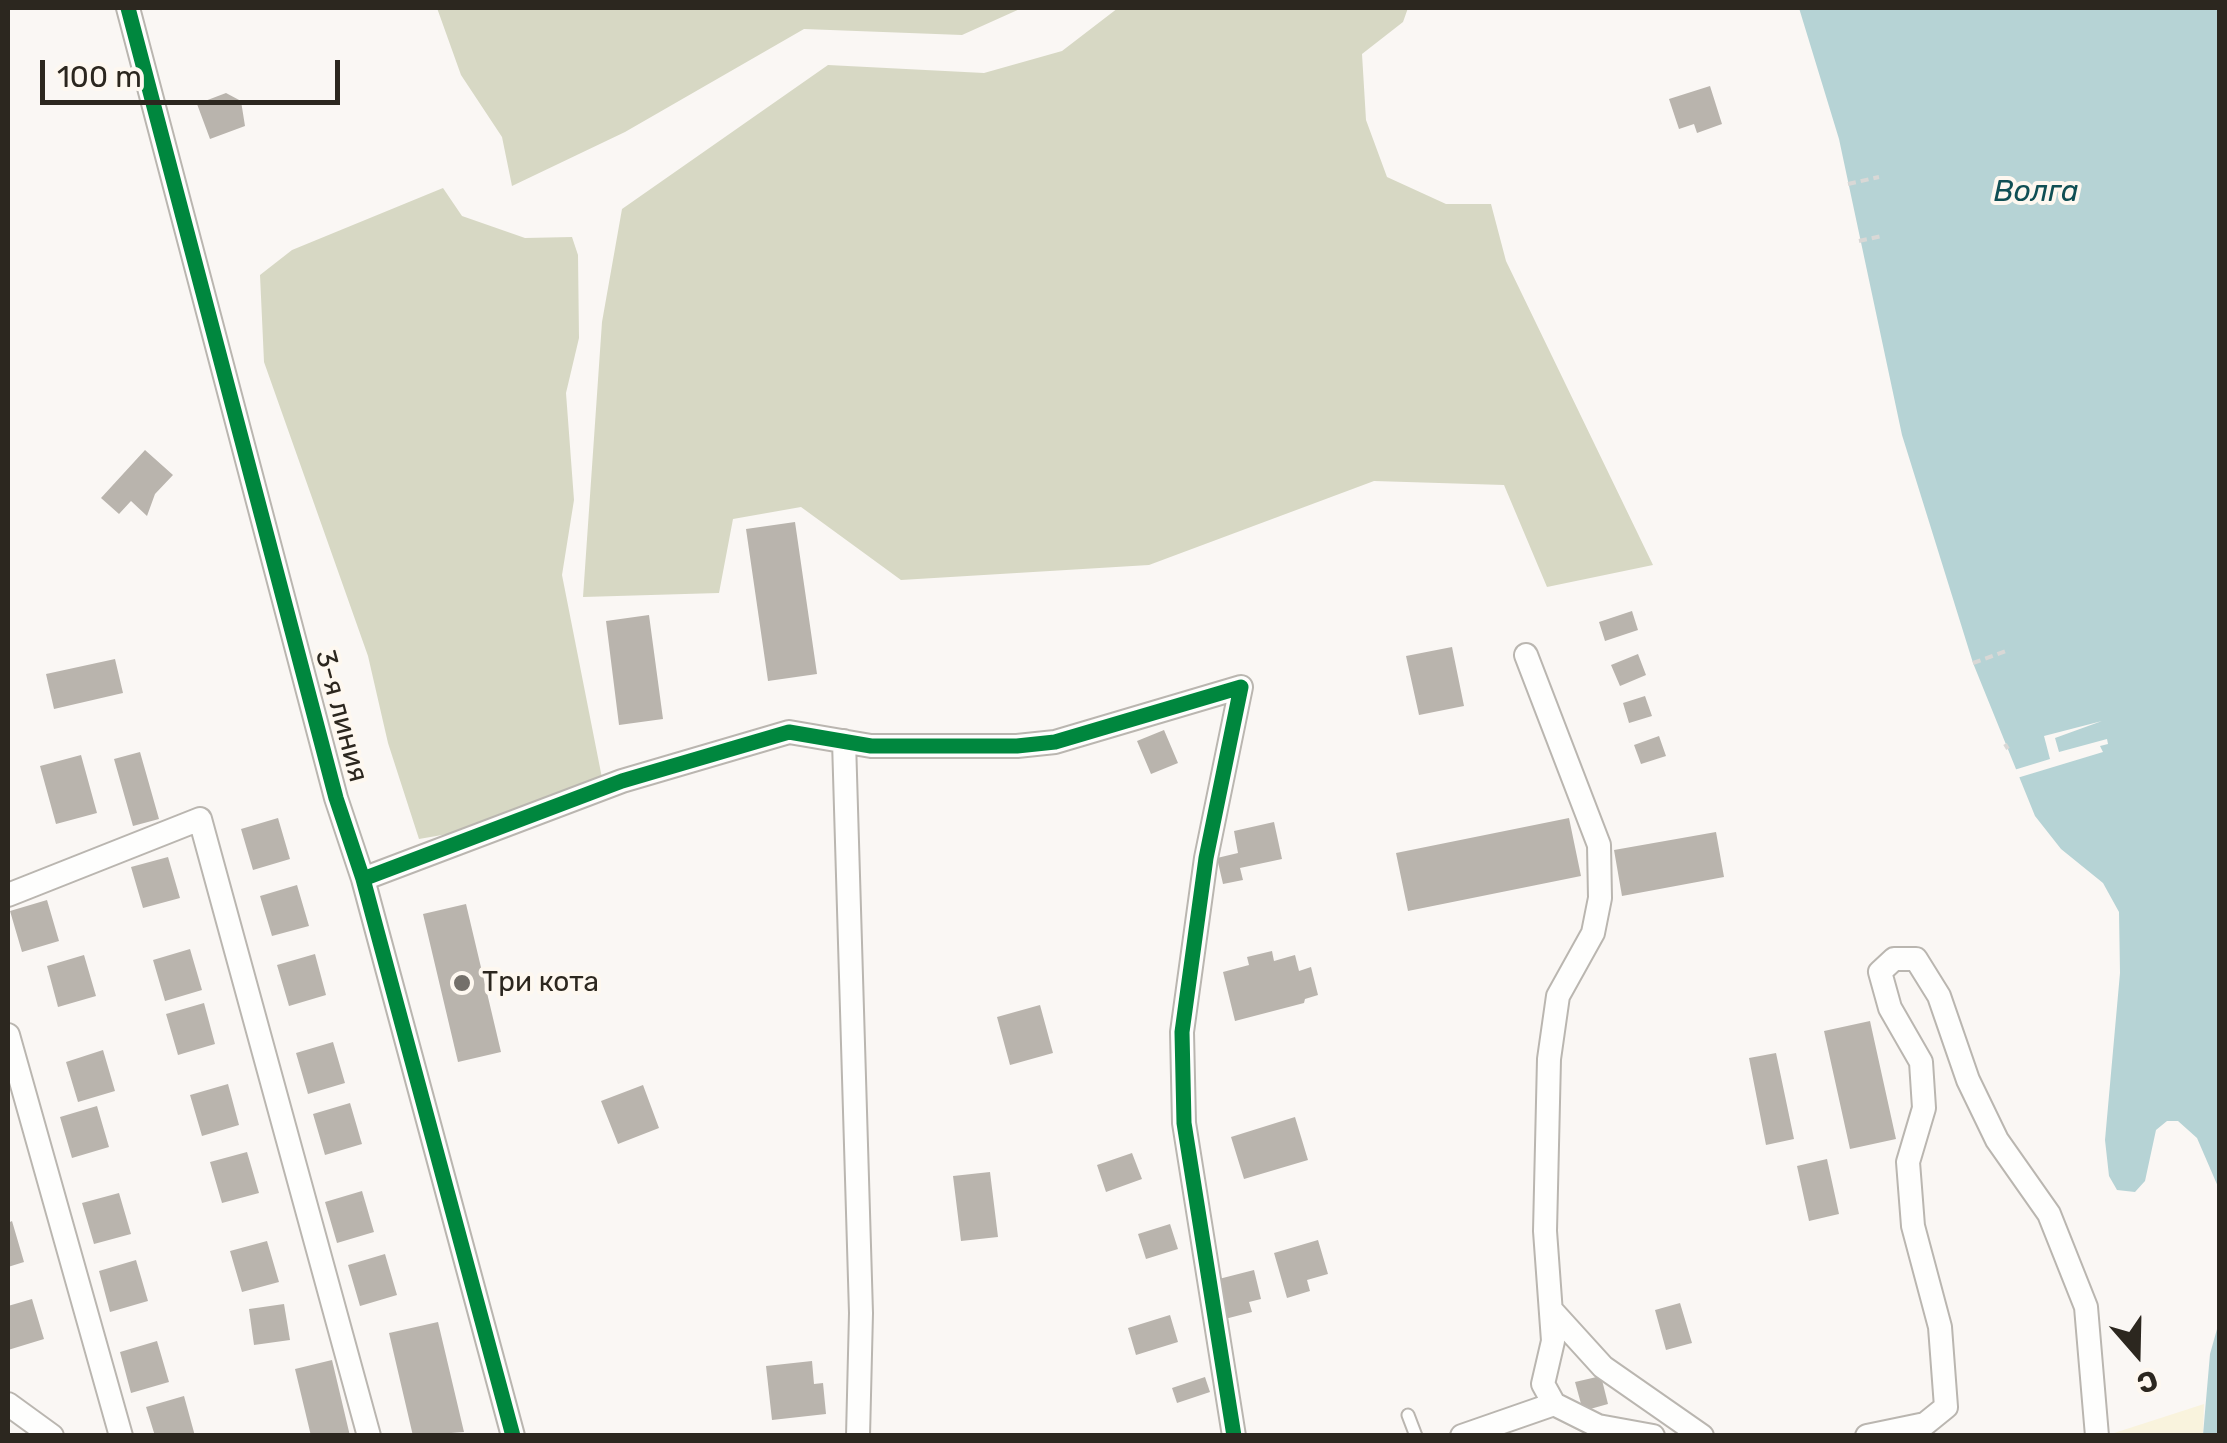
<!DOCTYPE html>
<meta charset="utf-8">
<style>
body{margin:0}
#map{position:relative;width:2227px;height:1443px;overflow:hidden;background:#faf7f4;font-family:Rubik,sans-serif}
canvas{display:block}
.frame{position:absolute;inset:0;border:10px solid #2c271f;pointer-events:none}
.north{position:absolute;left:2087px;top:1303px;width:100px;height:100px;-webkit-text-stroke:8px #fef8f0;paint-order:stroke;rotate:160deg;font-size:28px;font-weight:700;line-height:40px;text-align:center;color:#2c271f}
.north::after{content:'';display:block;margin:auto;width:35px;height:45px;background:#2c271f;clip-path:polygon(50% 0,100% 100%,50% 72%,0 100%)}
.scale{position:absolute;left:40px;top:60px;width:300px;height:45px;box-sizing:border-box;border:5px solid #2c271f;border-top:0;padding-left:12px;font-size:30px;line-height:35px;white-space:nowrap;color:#2c271f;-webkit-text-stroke:8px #fef8f0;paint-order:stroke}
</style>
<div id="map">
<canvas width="2227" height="1443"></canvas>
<div class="frame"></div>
<div class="north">С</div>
<div class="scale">100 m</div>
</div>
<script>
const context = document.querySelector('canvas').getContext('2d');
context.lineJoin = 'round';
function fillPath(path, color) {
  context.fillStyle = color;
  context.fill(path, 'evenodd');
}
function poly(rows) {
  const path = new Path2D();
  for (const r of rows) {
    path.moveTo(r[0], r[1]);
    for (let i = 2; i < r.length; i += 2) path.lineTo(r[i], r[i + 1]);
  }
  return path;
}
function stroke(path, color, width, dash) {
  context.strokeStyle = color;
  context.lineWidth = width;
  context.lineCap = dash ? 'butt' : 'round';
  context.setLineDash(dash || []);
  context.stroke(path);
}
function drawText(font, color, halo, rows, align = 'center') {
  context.font = font + ' Rubik,sans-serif';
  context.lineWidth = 8;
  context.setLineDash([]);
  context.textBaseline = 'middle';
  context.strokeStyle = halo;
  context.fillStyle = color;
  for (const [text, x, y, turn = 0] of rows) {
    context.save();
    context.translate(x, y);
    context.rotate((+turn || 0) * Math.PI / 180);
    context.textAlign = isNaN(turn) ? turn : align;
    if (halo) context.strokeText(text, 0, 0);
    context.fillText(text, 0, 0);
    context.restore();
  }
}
fillPath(poly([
 [437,8,1022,8,962,35,804,29,625,132,512,186,502,137,461,75],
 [1118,8,1408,8,1403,22,1362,54,1366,120,1387,177,1446,204,1491,204,1506,261,1653,565,1547,587,1504,485,1374,481,1149,565,901,580,801,507,733,519,719,593,583,597,602,322,622,209,828,65,984,73,1062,51],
 [443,188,462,216,525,238,572,237,578,255,579,338,566,393,574,500,562,575,602,778,465,831,419,839,388,743,368,656,264,362,260,275,292,250]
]), '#d7d8c4');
fillPath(poly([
 [2204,1404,2203,1435,2108,1435]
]), '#f9f3dd');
fillPath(poly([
 [1799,8,2219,8,2219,1189,2197,1138,2178,1121,2167,1121,2156,1130,2145,1181,2135,1192,2117,1190,2109,1176,2105,1140,2120,973,2119,912,2103,883,2061,849,2035,816,1973,663,1902,435,1839,139],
 [2219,1322,2219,1435,2203,1435,2210,1354]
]), '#b6d3d5');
fillPath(poly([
 [2102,721,2055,738,2059,752,2107,739,2108,744,2100,746,2103,752,2017,778,2014,770,2050,759,2044,736]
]), '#faf7f4');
fillPath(poly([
 [1710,86,1722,124,1697,133,1694,124,1679,129,1669,99],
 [226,93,241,101,245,126,210,139,197,104],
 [145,450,173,475,155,494,147,516,131,501,119,514,101,498],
 [795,522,817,674,768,681,746,529],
 [1632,611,1638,630,1605,641,1599,622],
 [649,615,663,719,619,725,606,621],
 [1452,647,1464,706,1419,715,1406,656],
 [1638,654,1646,675,1620,686,1611,665],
 [115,659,123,693,54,709,46,674],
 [1645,696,1652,716,1629,723,1623,703],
 [1164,730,1178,763,1151,774,1137,741],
 [1659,736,1666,756,1641,764,1634,745],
 [140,752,159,819,133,826,114,759],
 [81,755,97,813,56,824,40,766],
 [278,818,290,859,253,870,241,829],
 [1569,818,1581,876,1408,911,1396,853],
 [1274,822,1282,859,1240,868,1243,880,1223,884,1217,858,1238,853,1234,831],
 [1716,832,1724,877,1622,896,1614,850],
 [168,857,180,898,143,908,131,867],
 [297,885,309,926,272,936,260,896],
 [47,900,59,941,22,952,10,911],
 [466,904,501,1052,458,1062,423,914],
 [190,949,202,990,165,1001,153,960],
 [1272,951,1274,961,1295,955,1299,971,1311,967,1318,995,1305,999,1304,1003,1235,1021,1223,972,1249,965,1247,957],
 [315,954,326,995,289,1006,277,965],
 [84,955,96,996,58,1007,47,966],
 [204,1003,215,1044,178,1055,166,1014],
 [1040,1005,1053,1053,1010,1065,997,1017],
 [1870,1021,1896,1139,1850,1149,1824,1031],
 [333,1042,345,1083,308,1094,296,1053],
 [103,1050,115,1091,78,1102,66,1062],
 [1776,1053,1794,1139,1766,1145,1749,1058],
 [228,1084,239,1125,202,1136,190,1095],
 [643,1085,659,1128,618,1144,601,1101],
 [350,1103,362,1144,325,1155,313,1114],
 [97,1106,109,1147,72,1158,60,1117],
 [1295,1117,1308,1160,1244,1179,1231,1137],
 [247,1152,259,1193,222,1203,210,1162],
 [1132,1153,1142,1179,1106,1192,1097,1165],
 [1827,1159,1839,1214,1809,1221,1797,1166],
 [990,1172,998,1237,961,1241,953,1176],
 [362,1191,374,1232,337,1243,325,1202],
 [119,1193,131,1234,94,1244,82,1203],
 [12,1221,24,1262,8,1267,8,1223],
 [1170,1224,1178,1249,1146,1259,1138,1234],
 [1318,1240,1328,1274,1307,1280,1310,1291,1287,1298,1274,1253],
 [267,1241,279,1282,242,1292,230,1251],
 [385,1254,397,1295,360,1306,348,1265],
 [136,1260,148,1301,110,1312,99,1271],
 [1254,1270,1261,1299,1249,1302,1252,1312,1221,1320,1211,1281],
 [32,1299,44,1339,8,1350,8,1306],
 [1680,1303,1692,1343,1666,1350,1655,1310],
 [284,1304,290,1340,254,1345,249,1309],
 [1170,1315,1178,1342,1136,1355,1128,1328],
 [438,1322,464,1432,413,1436,389,1333],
 [157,1341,169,1382,131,1393,120,1352],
 [332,1360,350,1436,311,1436,295,1369],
 [812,1361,814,1384,823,1383,826,1414,772,1420,766,1366],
 [1601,1376,1608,1404,1583,1411,1575,1382],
 [1205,1377,1210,1392,1177,1403,1172,1388],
 [184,1396,195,1436,155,1436,146,1407]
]), '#b9b4ad');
const service = poly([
 [1408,1415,1416,1436]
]);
const minor = poly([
 [128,8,336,798,363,879,513,1436],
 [1526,655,1599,845,1600,898,1593,933,1558,996,1549,1059,1545,1231,1553,1341,1543,1384,1554,1404],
 [844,741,861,1313,858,1436],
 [363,879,622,781,789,732,871,746,1017,746,1055,742,1241,687,1206,858,1182,1032,1184,1123,1234,1436],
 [8,895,200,819,369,1436],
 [8,1035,121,1436],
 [1553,1312,1603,1367,1702,1436],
 [8,1404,52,1436],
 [1462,1436,1554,1404,1598,1426,1653,1436],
 [1867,1436,1925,1424,1946,1407,1940,1327,1913,1226,1908,1162,1924,1108,1921,1062,1890,1008,1880,972,1894,959,1916,959,1939,996,1968,1080,1997,1140,2049,1214,2086,1307,2097,1436]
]);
stroke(service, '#bab6b0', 15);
stroke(minor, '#bab6b0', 26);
stroke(poly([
 [1848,184,1879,177],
 [1859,241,1882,236],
 [1973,663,2009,650],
 [2005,744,2008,749]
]), '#d9d8d6', 4, [8, 5]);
stroke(service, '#fefefd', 11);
stroke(minor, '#fefefd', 22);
stroke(poly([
 [128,8,336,798,363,879,513,1436],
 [363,879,622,781,789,732,871,746,1017,746,1055,742,1241,687,1206,858,1182,1032,1184,1123,1234,1436]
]), '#00873e', 15);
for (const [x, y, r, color] of [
 [462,983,10,"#74706a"]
]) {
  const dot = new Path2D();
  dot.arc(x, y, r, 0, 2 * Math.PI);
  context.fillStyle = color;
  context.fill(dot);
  stroke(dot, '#fef8f0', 4);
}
drawText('28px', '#2c271f', '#fef8f0', [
 ["3-я линия",341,716,75]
]);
drawText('28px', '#2c271f', '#fef8f0', [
 ["Три кота",482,983]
], 'left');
drawText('italic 30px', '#104f54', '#fef8f0', [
 ["Волга",2036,192]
]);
</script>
